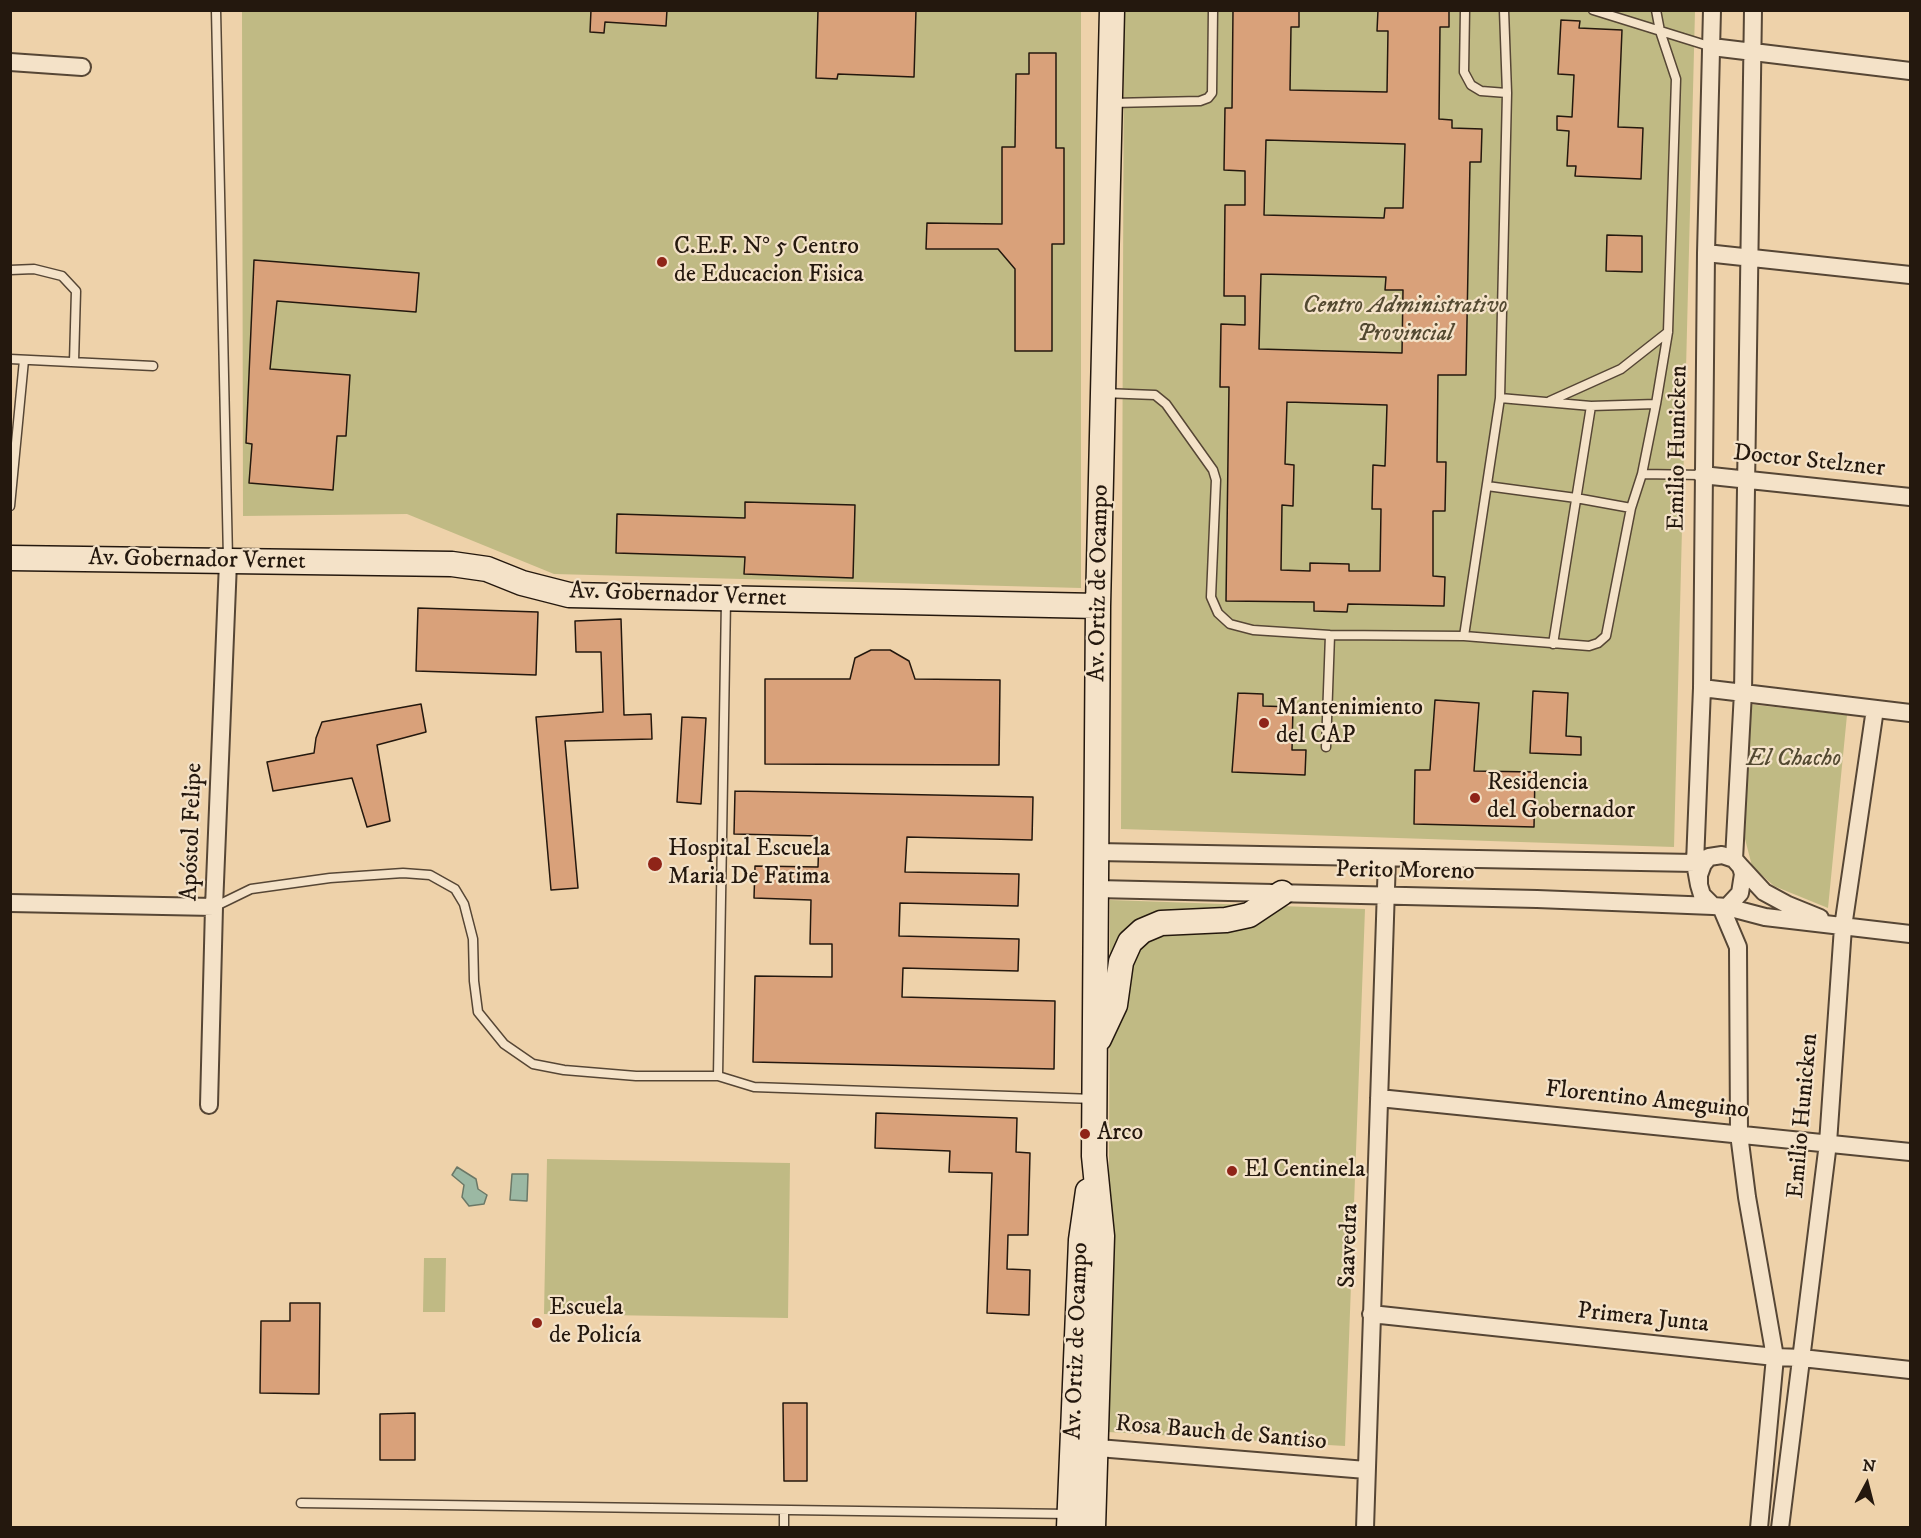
<!DOCTYPE html>
<meta charset="utf-8">
<style>
body{margin:0}
#map{position:relative;width:1921px;height:1538px;overflow:hidden;background:#eed2aa;font-family:"IM FELL DW Pica",serif}
canvas{display:block}
.frame{position:absolute;inset:0;border:12px solid #24180e;pointer-events:none}
.north{position:absolute;left:1837px;top:1454px;width:60px;height:60px;-webkit-text-stroke:4px #f4e2c8;paint-order:stroke;rotate:7deg;font-size:16px;font-weight:700;line-height:24px;text-align:center;color:#24180e}
.north::after{content:'';display:block;margin:auto;width:21px;height:27px;background:#24180e;clip-path:polygon(50% 0,100% 100%,50% 72%,0 100%)}
</style>
<div id="map">
<canvas width="1921" height="1538"></canvas>
<div class="frame"></div>
<div class="north">N</div>
</div>
<script>
const context = document.querySelector('canvas').getContext('2d');
context.lineJoin = 'round';
function fillPath(path, color) {
  context.fillStyle = color;
  context.fill(path, 'evenodd');
}
function poly(rows) {
  const path = new Path2D();
  for (const r of rows) {
    path.moveTo(r[0], r[1]);
    for (let i = 2; i < r.length; i += 2) path.lineTo(r[i], r[i + 1]);
  }
  return path;
}
function stroke(path, color, width, dash) {
  context.strokeStyle = color;
  context.lineWidth = width;
  context.lineCap = dash ? 'butt' : 'round';
  context.setLineDash(dash || []);
  context.stroke(path);
}
function drawText(font, color, halo, rows, align = 'center') {
  context.font = font + ' "IM FELL DW Pica",serif';
  context.lineWidth = 4.5;
  context.setLineDash([]);
  context.textBaseline = 'middle';
  context.strokeStyle = halo;
  context.fillStyle = color;
  for (const [text, x, y, turn = 0] of rows) {
    context.save();
    context.translate(x, y);
    context.rotate((+turn || 0) * Math.PI / 180);
    context.textAlign = isNaN(turn) ? turn : align;
    if (halo) context.strokeText(text, 0, 0);
    context.fillText(text, 0, 0);
    context.restore();
  }
}
fillPath(poly([
 [242,11,1081,11,1081,588,554,574,407,514,243,516],
 [1124,11,1695,11,1674,847,1121,829],
 [1747,704,1847,715,1828,908,1774,886,1752,866,1745,839],
 [1110,900,1365,909,1345,1446,1108,1432],
 [547,1159,790,1163,788,1318,544,1314],
 [424,1258,446,1258,445,1312,423,1312]
]), '#c0ba84');
const water = poly([
 [457,1167,476,1179,478,1189,487,1195,484,1204,469,1206,462,1197,464,1185,452,1175,457,1167],
 [512,1174,528,1174,527,1201,510,1200,512,1174]
]);
fillPath(water, '#9bb8a3');
stroke(water, '#6b7867', 1.5);
const building = poly([
 [591,10,667,10,666,26,605,22,604,33,590,32,591,10],
 [818,10,916,10,914,77,838,74,837,79,816,78,818,10],
 [1233,10,1299,10,1299,27,1291,27,1290,90,1387,92,1388,31,1377,31,1378,10,1449,10,1449,27,1440,27,1439,119,1452,120,1452,128,1482,129,1481,162,1470,162,1466,375,1438,375,1437,462,1446,462,1445,511,1433,511,1433,576,1445,577,1444,606,1348,604,1347,612,1314,611,1314,602,1226,601,1229,387,1220,387,1221,324,1245,325,1245,296,1224,296,1225,205,1245,205,1245,171,1224,170,1225,108,1232,108,1233,10],
 [1266,140,1405,144,1403,208,1385,208,1384,218,1264,215,1266,140],
 [1261,274,1386,277,1385,290,1403,290,1402,353,1259,349,1261,274],
 [1287,402,1387,405,1385,466,1373,465,1372,509,1381,509,1380,571,1349,571,1349,564,1310,563,1310,571,1281,570,1282,505,1293,506,1294,465,1285,464,1287,402],
 [1561,20,1580,21,1579,28,1622,30,1618,127,1643,128,1641,179,1575,176,1576,166,1567,166,1569,131,1557,130,1557,116,1572,117,1574,75,1558,74,1561,20],
 [1029,53,1056,53,1056,148,1064,148,1064,244,1052,244,1052,351,1015,351,1015,269,998,249,926,249,927,223,1002,224,1002,147,1015,147,1016,74,1029,74,1029,53],
 [1607,235,1642,236,1642,272,1606,271,1607,235],
 [254,260,419,273,416,312,277,301,270,369,350,375,346,436,337,436,333,490,249,483,252,444,246,443,254,260],
 [745,502,855,505,853,578,744,574,745,557,616,553,617,514,745,518,745,502],
 [418,608,538,612,536,675,416,671,418,608],
 [621,619,624,715,651,714,652,739,565,741,578,888,551,890,536,717,603,712,601,652,576,652,575,621,621,619],
 [871,650,890,650,909,661,915,679,1000,680,999,765,765,764,765,679,850,679,855,658,871,650],
 [1533,691,1568,693,1566,736,1581,737,1581,755,1530,753,1533,691],
 [1238,693,1263,694,1263,706,1293,707,1292,750,1306,750,1305,775,1232,772,1238,693],
 [1435,700,1479,703,1474,771,1535,772,1534,827,1414,824,1415,770,1430,770,1435,700],
 [421,704,426,732,377,745,390,821,367,827,352,778,273,791,267,762,314,753,316,738,322,722,421,704],
 [682,717,706,718,701,804,677,802,682,717],
 [735,791,1033,797,1032,840,907,837,905,872,1019,874,1018,906,900,903,899,936,1019,939,1018,971,903,968,902,997,1055,1001,1054,1069,753,1062,755,976,832,977,832,944,810,944,811,900,754,898,755,866,818,867,819,836,734,834,735,791],
 [876,1113,1017,1118,1016,1152,1030,1153,1028,1235,1008,1235,1007,1269,1030,1270,1029,1315,987,1313,992,1173,949,1172,950,1151,875,1148,876,1113],
 [290,1303,320,1303,319,1394,260,1393,261,1321,290,1321,290,1303],
 [783,1403,807,1403,807,1481,784,1481,783,1403],
 [415,1413,415,1460,380,1460,380,1414,415,1413]
]);
fillPath(building, '#d9a17a');
stroke(building, '#24180e', 1.5);
const lane = poly([
 [216,10,228,559],
 [1465,10,1464,72,1471,85,1481,91,1507,93],
 [1593,10,1712,47],
 [1656,10,1660,31,1676,79,1668,332,1656,404],
 [1112,103,1200,101,1208,98,1212,93,1213,10],
 [10,270,34,269,62,276,76,291,74,362],
 [10,359,153,366],
 [1103,393,1155,395,1166,404,1213,470,1216,480,1211,597,1218,613,1230,624,1253,630,1330,635,1464,636,1589,646,1598,643,1606,636,1631,508,1642,474,1656,404,1591,406,1500,398],
 [1550,401,1621,369,1668,332],
 [1642,474,1702,475],
 [1487,486,1576,498,1631,508],
 [10,506,24,360],
 [1464,636,1500,398,1507,93,1504,10],
 [1553,644,1591,406],
 [1326,747,1330,635],
 [214,907,251,889,330,878,403,873,430,875,455,889,464,904,473,939,474,981,478,1012,504,1044,533,1064,564,1070,636,1076,718,1076,726,600],
 [718,1076,754,1087,1094,1099],
 [301,1503,1069,1514],
 [784,1528,784,1510]
]);
const street = poly([
 [1712,47,1910,71],
 [10,62,82,67],
 [1706,253,1910,275],
 [1702,475,1910,497],
 [1702,688,1910,713],
 [1097,852,1695,863,1709,857,1722,855,1734,859,1741,867,1743,874,1740,893,1727,907,1713,906,1702,895,1699,885,1699,875,1703,864,1709,857],
 [1734,859,1743,692,1753,10],
 [1741,867,1764,892,1788,905,1820,918],
 [1699,885,1695,863,1702,688,1706,253,1712,10],
 [1097,889,1537,899,1713,906],
 [10,903,214,907],
 [1721,907,1738,947,1739,1134,1747,1197,1775,1357,1759,1528],
 [1727,907,1765,917,1910,934],
 [1379,1098,1910,1152],
 [209,1105,214,907,228,562],
 [1371,1314,1775,1357,1802,1358,1910,1370],
 [1086,1447,1366,1470],
 [1365,1528,1387,858],
 [1780,1528,1828,1143,1843,927,1875,709]
]);
const secondary = poly([
 [10,558,452,564,487,569,522,583,569,595,1098,606],
 [1099,1039,1115,1005,1121,962,1130,942,1142,931,1161,923,1226,920,1249,915,1282,893],
 [1069,1528,1081,1240,1088,1191],
 [1093,1528,1102,1236,1094,1156,1098,606,1112,10]
]);
stroke(lane, '#564635', 11);
stroke(street, '#564635', 20);
stroke(secondary, '#24180e', 27);
stroke(lane, '#f4e2c8', 8);
stroke(street, '#f4e2c8', 16);
stroke(secondary, '#f4e2c8', 24);
for (const [x, y, r, color] of [
 [662,262,6,"#8f2418"],
 [1264,723,6,"#8f2418"],
 [1475,798,6,"#8f2418"],
 [655,864,8,"#8f2418"],
 [1085,1134,6,"#8f2418"],
 [1232,1171,6,"#8f2418"],
 [537,1323,6,"#8f2418"]
]) {
  const dot = new Path2D();
  dot.arc(x, y, r, 0, 2 * Math.PI);
  context.fillStyle = color;
  context.fill(dot);
  stroke(dot, '#f4e2c8', 2);
}
drawText('24px', '#24180e', '#f4e2c8', [
 ["C.E.F. N° 5 Centro",674,248],
 ["de Educacion Fisica",674,276],
 ["Mantenimiento",1276,709],
 ["del CAP",1276,737],
 ["Residencia",1487,784],
 ["del Gobernador",1487,812],
 ["Hospital Escuela",668,850],
 ["Maria De Fatima",668,878],
 ["Arco",1097,1134],
 ["El Centinela",1244,1171],
 ["Escuela",549,1309],
 ["de Policía",549,1337]
], 'left');
drawText('italic 24px', '#534931', '#f4e2c8', [
 ["Centro Administrativo",1405,307],
 ["Provincial",1405,335],
 ["El Chacho",1794,760]
]);
drawText('24px', '#24180e', '#f4e2c8', [
 ["Emilio Hunicken",1679,448,-89],
 ["Doctor Stelzner",1809,462,6],
 ["Av. Gobernador Vernet",197,561,1],
 ["Av. Ortiz de Ocampo",1100,583,-89],
 ["Av. Gobernador Vernet",678,596,2],
 ["Apóstol Felipe",193,832,-88],
 ["Perito Moreno",1405,872,1],
 ["Florentino Ameguino",1647,1101,6],
 ["Emilio Hunicken",1804,1116,-85],
 ["Saavedra",1350,1246,-88],
 ["Primera Junta",1643,1319,6],
 ["Av. Ortiz de Ocampo",1078,1341,-88],
 ["Rosa Bauch de Santiso",1221,1434,5]
]);
</script>
